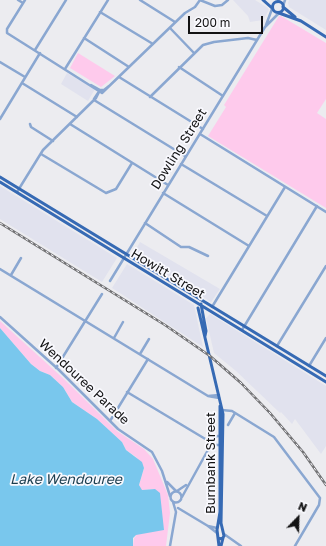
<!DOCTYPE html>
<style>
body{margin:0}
#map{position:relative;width:326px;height:546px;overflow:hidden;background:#ececf0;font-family:"Golos Text",sans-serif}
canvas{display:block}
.north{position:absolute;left:278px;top:498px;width:40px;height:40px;-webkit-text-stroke:3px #f9f9fe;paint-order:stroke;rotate:23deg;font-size:11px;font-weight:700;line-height:16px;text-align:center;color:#121213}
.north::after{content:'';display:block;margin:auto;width:14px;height:18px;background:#121213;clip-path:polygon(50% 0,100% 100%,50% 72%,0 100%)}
.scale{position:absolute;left:188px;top:16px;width:75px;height:18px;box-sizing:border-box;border:2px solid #121213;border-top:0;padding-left:5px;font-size:12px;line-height:14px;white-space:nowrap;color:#121213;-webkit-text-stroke:3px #f9f9fe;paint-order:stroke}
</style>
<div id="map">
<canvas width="326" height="546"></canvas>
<div class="north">N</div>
<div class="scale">200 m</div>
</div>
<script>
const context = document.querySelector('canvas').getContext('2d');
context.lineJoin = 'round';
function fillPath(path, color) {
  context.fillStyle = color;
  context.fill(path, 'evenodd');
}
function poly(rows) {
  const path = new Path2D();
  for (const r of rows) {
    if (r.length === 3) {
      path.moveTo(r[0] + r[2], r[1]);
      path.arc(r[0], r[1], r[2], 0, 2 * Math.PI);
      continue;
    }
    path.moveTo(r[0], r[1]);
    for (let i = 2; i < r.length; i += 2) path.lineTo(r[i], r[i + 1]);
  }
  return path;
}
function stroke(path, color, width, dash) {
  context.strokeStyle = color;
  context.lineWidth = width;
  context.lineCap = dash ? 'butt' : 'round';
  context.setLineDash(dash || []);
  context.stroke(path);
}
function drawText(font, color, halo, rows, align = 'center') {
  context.font = font + ' "Golos Text",sans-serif';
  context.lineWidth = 3.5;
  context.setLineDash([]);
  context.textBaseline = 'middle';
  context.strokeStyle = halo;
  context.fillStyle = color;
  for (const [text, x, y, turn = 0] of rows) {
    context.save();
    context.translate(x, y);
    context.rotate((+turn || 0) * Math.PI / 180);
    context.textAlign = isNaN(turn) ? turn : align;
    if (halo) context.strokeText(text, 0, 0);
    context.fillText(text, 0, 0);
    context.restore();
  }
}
fillPath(poly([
 [233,0,255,0,268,8,269,10,263,20,250,22,248,16],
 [289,0,326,0,326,30,289,7,288,3],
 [67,73,95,89,88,101,61,84],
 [0,186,117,258,102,282,0,219],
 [140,242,220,289,211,302,133,254],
 [127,264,194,305,203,347,112,288],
 [210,314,326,386,326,446,321,454,295,419,292,424,281,412,280,413,236,371,214,353,206,318]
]), '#e1e2ee');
fillPath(poly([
 [279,16,281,16,326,43,326,99,317,113,326,119,326,208,208,136,226,107,224,105],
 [78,53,115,76,101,87,70,68],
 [0,321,64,379,117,431,144,449,153,459,168,495,170,513,166,546,133,546,134,538,136,536,0,546,155,489,142,490,140,488,139,485,144,468,136,457,126,450,122,442,97,419,72,402,63,387,50,375,40,371,31,364,0,328]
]), '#fecaec');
fillPath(poly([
 [0,328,31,364,40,371,50,375,63,387,72,402,97,419,122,442,126,450,142,462,144,468,139,485,142,490,155,489,160,493,164,530,136,535,133,538,133,546,0,546]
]), '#79c7ed');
stroke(poly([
 [18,0,23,3],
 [25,0,7,29,7,33,102,93,185,13,195,7,200,0],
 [140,0,175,22],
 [200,0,215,6,222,5,228,0],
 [277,2,279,0],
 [283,6,285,0],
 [100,12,153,44],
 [266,25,272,9],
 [170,28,194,53],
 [84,38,129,67],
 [35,50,66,0],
 [0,62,25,77],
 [179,67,223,96],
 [65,69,108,0],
 [119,77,203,129],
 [22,83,77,117],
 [91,85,100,90],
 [150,97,203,45,214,42,248,38,257,40],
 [94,99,100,90,104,90,109,86],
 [94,100,185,156],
 [0,119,40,53],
 [30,124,31,127,53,141],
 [70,124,168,185],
 [200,134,326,212],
 [41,154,106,193,116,189,132,163],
 [181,164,267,216],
 [17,192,43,150,96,98,100,90],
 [163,193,249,246],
 [145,223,181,247,189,247,208,256],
 [0,269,208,396,219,398],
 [11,275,21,258],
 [110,281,265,27,279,13],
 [212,307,285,187],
 [0,317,59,370,118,429,152,452,162,471,170,496],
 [242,330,317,206],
 [114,338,123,322],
 [277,346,326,266],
 [140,354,149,339],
 [309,366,326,338],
 [56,368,102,294],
 [127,392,212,443],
 [208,396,219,395],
 [222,410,232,411,274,437,320,498,319,505,295,546],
 [110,421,148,359],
 [228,425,235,413],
 [209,450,215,445,221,445],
 [167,482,176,491],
 [177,491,186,485],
 [176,497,5.5],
 [182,497,214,439,217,436,222,436],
 [178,508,208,526,217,533],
 [208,526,217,528],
 [224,534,241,546],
 [170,546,176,512,173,502]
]), '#8aa7d1', 2.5);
stroke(poly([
 [263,0,272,8],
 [278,7,5.5],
 [283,7,295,17],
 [279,13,301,21,326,37],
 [0,177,326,376],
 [0,182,326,382],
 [201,304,206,331,205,336],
 [198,308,223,414,221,523,224,536,222,539,218,538],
 [219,546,217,530,220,512,220,406],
 [221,546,223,538]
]), '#366ab4', 3);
const rail = poly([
 [0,223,165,325,210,356,241,383,270,413,303,452,326,485]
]);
stroke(rail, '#727274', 2.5);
stroke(rail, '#f9f9fe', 1, [3]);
drawText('13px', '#121213', '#f9f9fe', [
 ["Dowling Street",179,149,-58],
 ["Howitt Street",168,274,31],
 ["Wendouree Parade",84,382,43],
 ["Burnbank Street",211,463,-90]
]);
drawText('italic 14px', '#1a3d4e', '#f9f9fe', [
 ["Lake Wendouree",66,480]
]);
</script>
